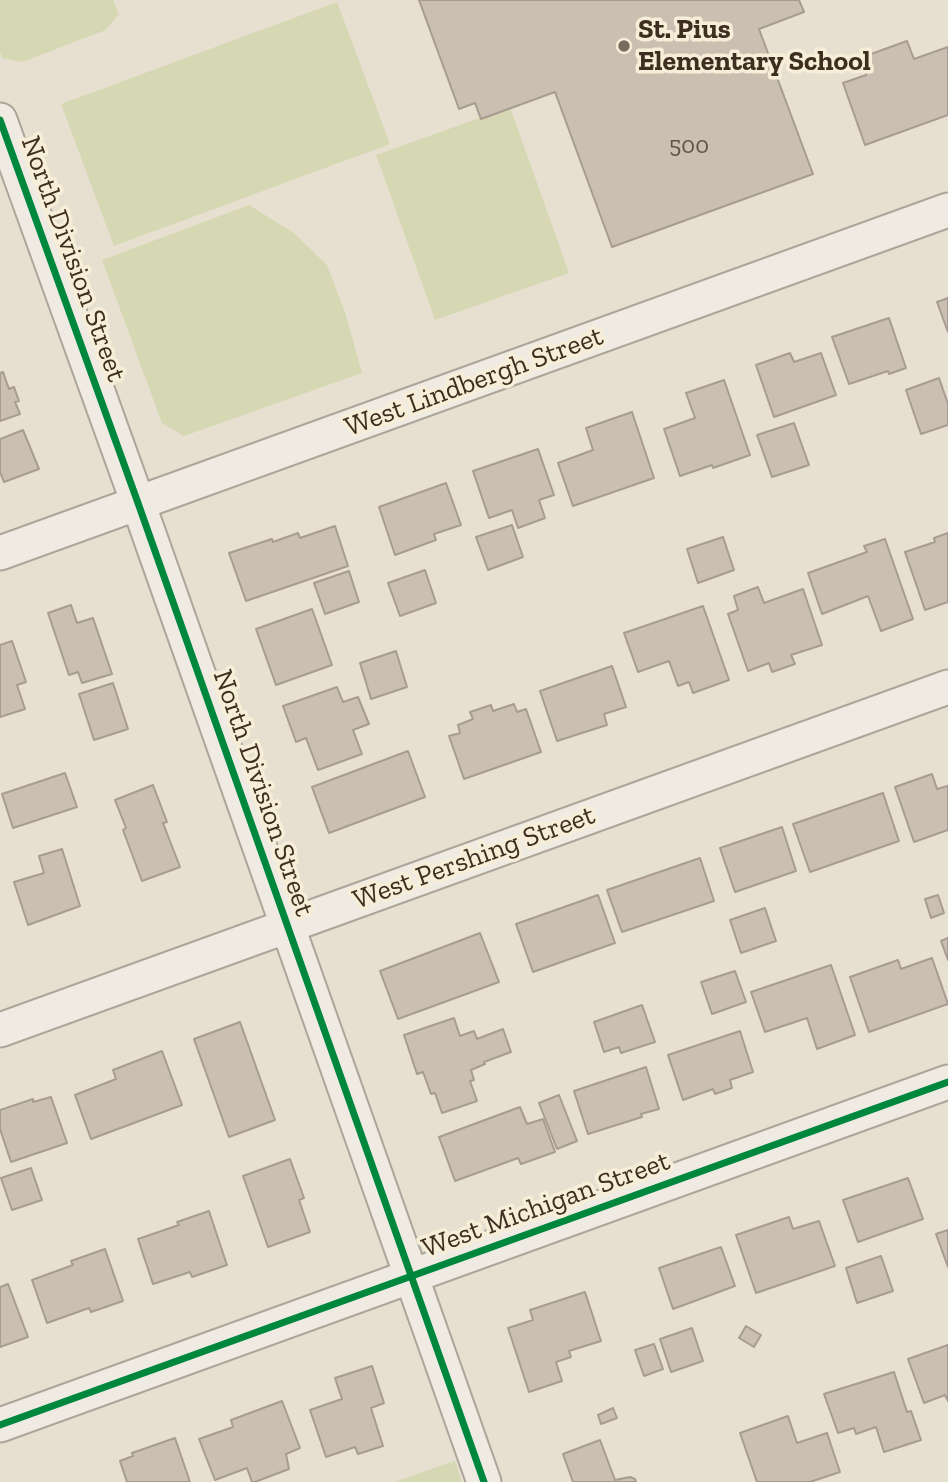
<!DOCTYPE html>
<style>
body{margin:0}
canvas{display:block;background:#e7e0d1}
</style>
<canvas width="948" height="1482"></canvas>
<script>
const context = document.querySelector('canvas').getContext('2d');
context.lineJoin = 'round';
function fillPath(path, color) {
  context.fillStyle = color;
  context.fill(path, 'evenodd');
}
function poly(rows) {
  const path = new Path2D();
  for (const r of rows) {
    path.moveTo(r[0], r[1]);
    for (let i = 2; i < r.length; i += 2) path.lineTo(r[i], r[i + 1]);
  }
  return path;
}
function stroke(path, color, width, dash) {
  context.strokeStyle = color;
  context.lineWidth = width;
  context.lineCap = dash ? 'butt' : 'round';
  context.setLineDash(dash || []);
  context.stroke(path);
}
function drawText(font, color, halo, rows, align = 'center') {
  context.font = font + ' "Zilla Slab",serif';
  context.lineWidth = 7;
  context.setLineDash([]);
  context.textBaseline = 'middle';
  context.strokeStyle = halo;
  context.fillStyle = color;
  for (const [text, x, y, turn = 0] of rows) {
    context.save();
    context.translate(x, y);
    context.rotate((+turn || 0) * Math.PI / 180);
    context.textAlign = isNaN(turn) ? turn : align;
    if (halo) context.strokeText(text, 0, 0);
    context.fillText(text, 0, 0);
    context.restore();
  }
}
fillPath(poly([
 [0,0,113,0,119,14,106,30,22,62,2,58,0,52],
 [337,2,390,144,114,246,61,104],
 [510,107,569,273,435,320,376,155],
 [249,205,294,233,327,265,345,312,362,373,184,436,162,423,102,260],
 [455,1461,462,1482,394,1482,454,1461]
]), '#d6d7b3');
const building = poly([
 [419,0,799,0,804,12,759,29,813,174,612,247,555,92,481,119,475,103,459,109,419,0],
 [907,41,914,59,948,47,948,115,865,145,843,83,866,75,860,58,907,41],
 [948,298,948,332,937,302,948,298],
 [889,318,906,368,889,374,888,371,849,384,832,337,889,318],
 [790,353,794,362,821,353,836,395,774,417,756,365,790,353],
 [3,372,9,389,14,387,19,401,15,402,20,414,0,421,0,373,3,372],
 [939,378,948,404,948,425,921,434,906,390,939,378],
 [724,380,750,455,713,468,712,465,680,476,664,429,695,418,686,393,724,380],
 [632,412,654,478,573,506,558,463,593,450,586,428,632,412],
 [794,423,809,465,772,477,757,435,794,423],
 [23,430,39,469,4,482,0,472,0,439,23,430],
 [538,449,554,495,539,500,545,518,518,528,512,510,489,518,473,471,538,449],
 [446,483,461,525,434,534,436,540,395,555,379,507,446,483],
 [512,525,523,557,488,570,476,537,512,525],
 [335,526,348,566,246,601,229,553,272,539,273,542,298,533,300,538,335,526],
 [948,533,948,602,925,610,905,552,935,542,934,538,948,533],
 [723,537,734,570,698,583,687,549,723,537],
 [885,539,913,619,881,631,868,596,822,614,808,573,867,552,864,546,885,539],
 [425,570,436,603,400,616,388,583,425,570],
 [349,571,359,602,325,614,314,583,349,571],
 [758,587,764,603,803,589,822,645,791,655,795,664,772,672,769,663,748,671,728,614,738,610,734,596,758,587],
 [71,605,77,623,93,618,112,674,82,683,78,672,69,675,48,613,71,605],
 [703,606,729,680,693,693,689,682,678,686,669,661,638,672,624,633,703,606],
 [312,609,332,665,276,685,256,629,312,609],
 [12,641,26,682,17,685,25,709,0,717,0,645,12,641],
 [396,651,407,687,371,699,360,663,396,651],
 [612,666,626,707,604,714,607,725,557,741,540,691,612,666],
 [113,683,128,729,94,740,79,694,113,683],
 [337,687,343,702,358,697,369,724,353,730,362,754,318,770,306,738,296,742,283,706,337,687],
 [514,704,517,712,526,709,541,752,464,779,449,736,460,733,458,725,473,719,470,712,491,705,493,711,514,704],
 [408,751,425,797,329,833,312,787,408,751],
 [65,773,77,807,13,828,2,794,65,773],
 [932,774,937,789,948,786,948,830,914,842,895,787,932,774],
 [153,785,167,822,163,823,180,867,142,881,123,830,126,828,115,800,153,785],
 [883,793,899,841,810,872,793,824,883,793],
 [782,827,796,871,735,892,720,848,782,827],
 [62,849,80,906,28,925,14,882,44,873,39,856,62,849],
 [700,858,714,901,622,932,607,890,700,858],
 [598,895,615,943,533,972,516,924,598,895],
 [938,895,944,913,931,918,925,899,938,895],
 [765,908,776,941,741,953,730,920,765,908],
 [480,933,499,982,398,1019,380,971,480,933],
 [948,938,948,960,941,941,948,938],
 [932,958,948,1004,869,1032,850,977,898,960,901,969,932,958],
 [831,965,855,1035,817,1049,807,1018,765,1032,751,992,831,965],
 [735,971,746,1002,712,1014,701,982,735,971],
 [642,1005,655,1042,621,1053,619,1047,604,1052,594,1022,642,1005],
 [454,1018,460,1036,474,1031,477,1039,503,1029,511,1052,484,1062,485,1064,471,1070,474,1080,470,1081,477,1101,442,1113,435,1093,431,1094,423,1072,417,1074,404,1035,454,1018],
 [240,1022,275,1120,229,1137,194,1039,240,1022],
 [740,1031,753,1072,730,1080,732,1088,715,1094,713,1089,683,1100,668,1055,740,1031],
 [162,1051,182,1105,91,1139,75,1095,116,1079,113,1070,162,1051],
 [646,1067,659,1109,641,1114,642,1117,588,1134,574,1091,646,1067],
 [559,1095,577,1141,557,1149,539,1103,559,1095],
 [51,1097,67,1143,11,1162,0,1129,0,1110,33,1099,33,1102,51,1097],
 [520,1107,527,1124,543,1119,555,1152,521,1164,518,1158,455,1181,439,1137,520,1107],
 [290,1159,304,1198,299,1200,310,1232,268,1247,243,1176,290,1159],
 [31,1168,42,1200,12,1210,1,1178,31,1168],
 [908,1178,923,1219,858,1242,843,1200,908,1178],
 [209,1211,227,1265,192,1277,190,1272,153,1284,138,1239,179,1225,177,1222,209,1211],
 [789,1217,793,1229,819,1221,835,1266,756,1293,736,1235,789,1217],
 [948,1230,948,1267,936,1234,948,1230],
 [721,1247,735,1286,673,1309,659,1268,721,1247],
 [105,1249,123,1301,91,1312,89,1308,47,1323,32,1280,73,1265,71,1261,105,1249],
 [881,1256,893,1291,857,1303,846,1268,881,1256],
 [8,1284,28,1337,0,1347,0,1287,8,1284],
 [585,1292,601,1341,569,1351,571,1357,556,1362,562,1381,529,1392,508,1328,533,1320,530,1310,585,1292],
 [746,1326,761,1335,754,1347,739,1338,746,1326],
 [692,1328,703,1361,671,1372,660,1339,692,1328],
 [654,1344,663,1369,644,1376,635,1350,654,1344],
 [948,1345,948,1401,945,1395,924,1403,908,1359,948,1345],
 [372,1366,384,1403,371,1408,383,1446,358,1454,355,1447,326,1457,310,1410,342,1399,335,1378,372,1366],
 [894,1372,907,1412,911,1411,921,1440,884,1452,876,1427,856,1434,854,1428,838,1433,824,1394,894,1372],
 [282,1401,300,1448,286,1454,289,1469,255,1482,252,1482,247,1468,215,1480,199,1439,233,1427,231,1420,282,1401],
 [613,1408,617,1418,601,1424,598,1415,613,1408],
 [788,1416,797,1443,827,1433,840,1472,810,1482,757,1482,740,1433,788,1416],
 [175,1438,190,1482,127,1482,120,1461,133,1456,132,1453,175,1438],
 [600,1440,615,1480,630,1477,635,1479,636,1482,573,1482,563,1454,600,1440]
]);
fillPath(building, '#cbbfb2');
stroke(building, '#a89c90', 2);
const street = poly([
 [0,120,138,503,484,1482],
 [0,553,948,210],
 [0,1030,948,687],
 [0,1425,948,1082]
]);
stroke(street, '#ada599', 37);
stroke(street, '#efebe3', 33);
stroke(poly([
 [0,120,138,503,484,1482],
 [0,1425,948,1082]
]), '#00873e', 7);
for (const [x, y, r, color] of [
 [624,46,7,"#786c5e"]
]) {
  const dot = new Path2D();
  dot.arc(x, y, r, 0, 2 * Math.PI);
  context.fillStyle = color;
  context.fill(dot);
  stroke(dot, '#f7eed8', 2.5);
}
drawText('24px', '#605244', null, [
 ["500",689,146]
]);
drawText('bold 28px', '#3d2e20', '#f7eed8', [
 ["St. Pius",638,30],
 ["Elementary School",638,62]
], 'left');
drawText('28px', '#3d2e20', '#f7eed8', [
 ["North Division Street",73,259,70],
 ["West Lindbergh Street",474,382,-20],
 ["North Division Street",263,793,71],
 ["West Pershing Street",474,858,-20],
 ["West Michigan Street",546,1205,-20]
]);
</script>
